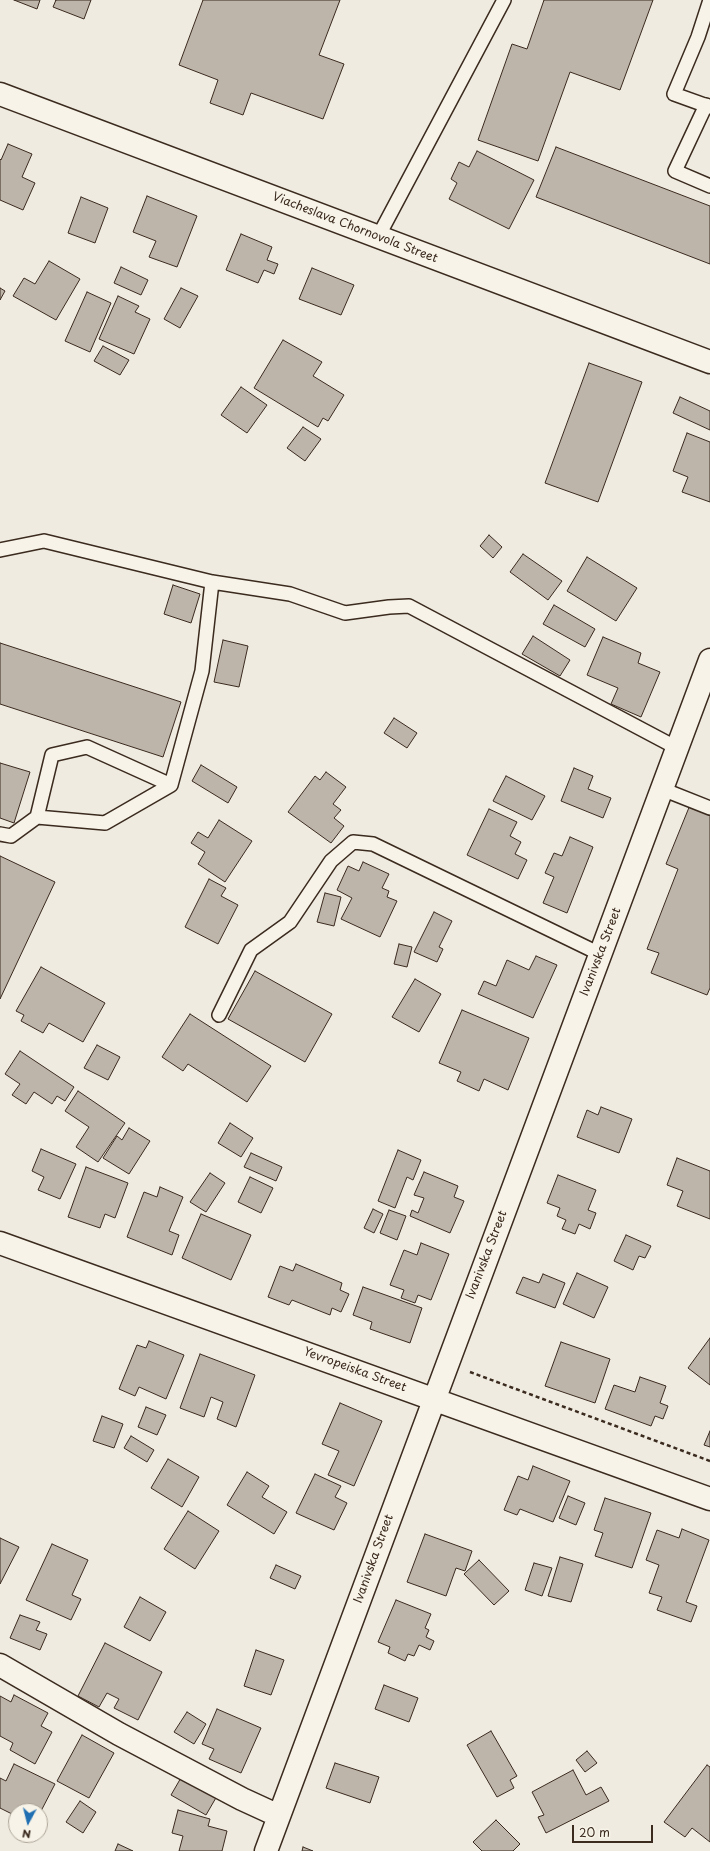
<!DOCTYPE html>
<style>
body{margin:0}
#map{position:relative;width:710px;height:1851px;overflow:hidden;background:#efebe0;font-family:"Playpen Sans",sans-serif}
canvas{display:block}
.north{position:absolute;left:8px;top:1803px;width:40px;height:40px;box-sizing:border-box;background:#f7f3e8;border:1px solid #aca397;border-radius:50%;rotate:187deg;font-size:11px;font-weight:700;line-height:16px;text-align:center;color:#3b2a1e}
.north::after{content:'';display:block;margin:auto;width:14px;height:18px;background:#1f6fb2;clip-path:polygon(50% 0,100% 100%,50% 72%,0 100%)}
.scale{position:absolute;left:572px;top:1825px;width:81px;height:18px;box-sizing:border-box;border:2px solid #3b2a1e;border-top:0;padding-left:5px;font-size:12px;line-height:14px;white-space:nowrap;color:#3b2a1e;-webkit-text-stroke:3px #f7f3e8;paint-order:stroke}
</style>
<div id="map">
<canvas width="710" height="1851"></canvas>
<div class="north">N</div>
<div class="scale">20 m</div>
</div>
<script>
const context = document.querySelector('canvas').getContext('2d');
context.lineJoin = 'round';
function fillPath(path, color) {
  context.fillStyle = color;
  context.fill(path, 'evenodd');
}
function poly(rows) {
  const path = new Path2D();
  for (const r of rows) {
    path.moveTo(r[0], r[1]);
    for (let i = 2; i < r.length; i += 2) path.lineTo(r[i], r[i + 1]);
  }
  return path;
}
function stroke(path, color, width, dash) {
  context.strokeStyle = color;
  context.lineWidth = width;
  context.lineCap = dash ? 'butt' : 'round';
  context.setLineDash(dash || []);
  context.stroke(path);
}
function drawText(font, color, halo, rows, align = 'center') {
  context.font = font + ' "Playpen Sans",sans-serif';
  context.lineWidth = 4;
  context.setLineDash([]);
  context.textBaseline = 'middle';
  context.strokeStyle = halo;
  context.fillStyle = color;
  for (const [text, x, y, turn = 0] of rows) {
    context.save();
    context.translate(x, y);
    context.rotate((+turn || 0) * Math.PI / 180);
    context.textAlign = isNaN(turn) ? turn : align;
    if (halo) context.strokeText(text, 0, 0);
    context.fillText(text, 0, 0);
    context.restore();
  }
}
const building = poly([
 [14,0,40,0,37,9,14,0],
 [56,0,55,0,91,0,84,19,53,7,56,0],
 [203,0,340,0,319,55,344,64,323,119,251,93,243,115,210,103,218,80,179,65,203,0],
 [544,0,653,0,620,90,570,72,538,161,478,140,512,44,527,49,544,0],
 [8,144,32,154,22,177,35,183,23,210,0,200,0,159,1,160,8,144],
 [556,147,710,206,710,264,536,197,556,147],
 [477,151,534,180,509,229,449,199,457,183,451,179,459,162,469,167,477,151],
 [147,196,197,216,177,267,149,257,156,241,133,232,147,196],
 [81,197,108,208,95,243,68,233,81,197],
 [241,234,272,247,267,260,278,264,274,274,264,270,258,283,226,270,241,234],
 [49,261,80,279,56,320,13,296,24,278,35,284,49,261],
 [121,267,148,280,141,295,114,283,121,267],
 [312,268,354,285,341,315,299,299,312,268],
 [0,288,5,291,0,300,0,288],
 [181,288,198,296,180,328,164,319,181,288],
 [87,292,111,303,90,352,65,341,87,292],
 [118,296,139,306,135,312,150,319,134,354,99,339,118,296],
 [283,340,322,362,313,376,344,395,328,421,323,418,318,427,254,388,283,340],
 [103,346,129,360,120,375,94,361,103,346],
 [589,363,642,382,598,502,545,483,589,363],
 [241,387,267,405,247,433,221,415,241,387],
 [680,397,710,411,710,430,673,413,680,397],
 [303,427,321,439,305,461,287,448,303,427],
 [687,433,710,442,710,502,682,492,688,477,673,471,687,433],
 [489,535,502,547,493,558,480,546,489,535],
 [523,554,562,581,548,600,510,572,523,554],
 [587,557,637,588,616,621,567,591,587,557],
 [173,585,200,594,191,623,164,614,173,585],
 [554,605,595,629,585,647,543,624,554,605],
 [533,636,570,660,560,676,522,654,533,636],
 [603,637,641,653,638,663,660,672,641,717,611,704,618,688,587,675,603,637],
 [223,640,248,646,239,687,214,682,223,640],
 [0,643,181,702,163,757,0,704,0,643],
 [394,718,417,733,407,748,384,733,394,718],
 [0,763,30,772,14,823,0,818,0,763],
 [201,765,237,787,228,803,192,781,201,765],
 [574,768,593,776,588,789,611,798,603,818,561,801,574,768],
 [326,772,346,787,333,804,341,810,334,818,344,826,331,843,288,812,315,776,320,780,326,772],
 [506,776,545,796,532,820,493,801,506,776],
 [690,805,710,813,710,988,707,995,651,973,659,953,647,949,678,869,666,864,690,805],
 [489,809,517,822,510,836,521,842,515,854,527,860,518,879,467,855,489,809],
 [219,820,252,841,225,882,198,864,205,852,191,843,198,832,208,838,219,820],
 [570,837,593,847,567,913,543,903,554,877,545,873,554,853,562,856,570,837],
 [0,856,55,882,0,999,0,856],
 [363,862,389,874,382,888,389,891,387,897,397,901,380,937,341,919,352,898,337,890,348,866,359,871,363,862],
 [209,879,226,888,221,896,238,905,218,944,185,927,209,879],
 [325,893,341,897,334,926,317,922,325,893],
 [434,912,452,921,439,947,443,949,437,962,414,952,434,912],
 [399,944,412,947,407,967,394,964,399,944],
 [536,956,557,965,533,1018,478,994,484,981,496,986,507,960,529,970,536,956],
 [41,967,105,1003,83,1042,49,1023,43,1033,21,1021,24,1015,16,1011,41,967],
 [255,971,332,1014,305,1062,228,1019,255,971],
 [415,979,441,994,419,1032,392,1017,415,979],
 [462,1010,529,1038,508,1090,484,1079,479,1091,457,1081,461,1072,439,1063,462,1010],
 [190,1014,271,1066,247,1102,188,1064,183,1071,162,1057,190,1014],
 [97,1045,120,1057,108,1080,84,1068,97,1045],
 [20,1051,74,1087,65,1101,57,1096,52,1104,34,1092,26,1104,12,1095,20,1084,5,1074,20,1051],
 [78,1091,125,1123,98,1162,76,1147,89,1127,65,1111,78,1091],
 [601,1107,632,1119,619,1153,577,1137,587,1110,598,1115,601,1107],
 [230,1123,253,1138,241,1157,218,1143,230,1123],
 [129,1128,150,1141,129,1174,103,1158,117,1136,122,1140,129,1128],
 [41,1149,76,1164,60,1199,38,1190,44,1177,32,1171,41,1149],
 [398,1150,421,1160,413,1180,407,1177,395,1208,378,1201,398,1150],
 [251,1153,282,1167,276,1181,244,1167,251,1153],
 [677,1158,710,1171,710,1219,677,1206,683,1191,667,1185,677,1158],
 [86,1167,128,1183,115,1218,105,1214,100,1228,68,1217,86,1167],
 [424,1172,458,1186,454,1197,464,1201,450,1233,410,1216,412,1210,418,1213,424,1198,414,1195,424,1172],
 [210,1173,225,1183,206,1212,190,1202,210,1173],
 [558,1175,596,1190,588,1210,596,1213,590,1229,579,1224,575,1234,562,1229,566,1220,557,1216,560,1208,547,1203,558,1175],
 [250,1177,273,1188,261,1213,238,1202,250,1177],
 [160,1187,183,1197,169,1231,179,1235,172,1255,127,1237,144,1192,157,1197,160,1187],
 [373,1209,383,1214,374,1233,364,1228,373,1209],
 [389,1210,406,1216,397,1240,380,1233,389,1210],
 [201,1214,251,1235,231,1280,182,1258,201,1214],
 [626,1235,651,1246,645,1258,639,1256,633,1270,614,1261,626,1235],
 [421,1243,449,1254,431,1300,418,1295,415,1303,401,1298,404,1290,390,1285,404,1250,417,1255,421,1243],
 [296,1264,342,1283,340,1290,349,1294,341,1312,332,1308,330,1315,292,1300,289,1305,268,1297,280,1266,293,1271,296,1264],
 [577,1273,608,1287,594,1318,563,1304,577,1273],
 [543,1274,565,1283,555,1308,516,1293,523,1277,539,1283,543,1274],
 [363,1287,422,1308,410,1343,370,1329,372,1322,353,1315,363,1287],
 [710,1338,710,1385,688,1368,710,1338],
 [149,1341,184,1355,166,1399,139,1387,135,1396,119,1389,137,1345,146,1348,149,1341],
 [561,1342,610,1359,595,1403,545,1386,561,1342],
 [200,1354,255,1375,236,1427,217,1419,223,1402,211,1397,204,1417,180,1408,200,1354],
 [640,1377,666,1386,660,1403,668,1406,663,1419,655,1416,651,1426,605,1409,614,1385,635,1392,640,1377],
 [340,1403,382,1421,354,1486,328,1475,339,1451,322,1444,340,1403],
 [146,1407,166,1415,157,1435,138,1427,146,1407],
 [102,1416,123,1424,114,1448,93,1441,102,1416],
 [710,1431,710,1447,704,1445,710,1431],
 [131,1436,154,1450,147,1462,124,1448,131,1436],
 [168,1459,199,1477,182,1507,151,1488,168,1459],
 [533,1466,570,1481,553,1522,520,1509,517,1515,504,1510,518,1476,528,1480,533,1466],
 [247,1472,269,1486,262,1497,287,1512,274,1534,227,1505,247,1472],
 [315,1474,341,1486,335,1497,347,1503,334,1530,296,1513,315,1474],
 [568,1496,585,1503,576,1525,559,1518,568,1496],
 [605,1498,651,1513,632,1568,595,1556,603,1533,594,1530,605,1498],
 [188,1511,219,1531,195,1569,164,1549,188,1511],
 [682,1529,709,1540,686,1602,697,1606,691,1622,657,1610,662,1597,649,1593,659,1565,646,1560,657,1530,679,1538,682,1529],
 [425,1534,472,1551,465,1571,456,1568,446,1596,407,1582,425,1534],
 [0,1538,19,1547,0,1584,0,1538],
 [52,1544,88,1560,72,1595,81,1599,71,1620,26,1600,52,1544],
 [560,1557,583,1564,571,1602,548,1596,560,1557],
 [479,1560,509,1591,494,1605,464,1574,479,1560],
 [534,1563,552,1568,542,1596,525,1590,534,1563],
 [276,1565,301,1576,295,1589,270,1578,276,1565],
 [140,1597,166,1612,150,1641,124,1627,140,1597],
 [396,1600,431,1614,425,1628,429,1630,426,1637,434,1641,430,1650,419,1645,414,1656,408,1654,405,1661,388,1653,390,1647,378,1642,396,1600],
 [20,1615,40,1622,36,1630,47,1634,40,1650,10,1638,20,1615],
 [105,1643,162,1672,138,1720,114,1708,119,1699,107,1693,99,1707,78,1696,105,1643],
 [256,1650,284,1660,271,1695,244,1686,256,1650],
 [384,1685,418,1698,409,1722,375,1709,384,1685],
 [14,1695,48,1713,41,1726,52,1732,35,1764,10,1750,13,1743,0,1736,0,1696,11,1702,14,1695],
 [217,1709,261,1728,241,1773,209,1759,214,1749,202,1744,217,1709],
 [187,1712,206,1724,194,1744,174,1732,187,1712],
 [491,1731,517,1776,510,1780,514,1788,497,1797,467,1745,491,1731],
 [82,1735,114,1753,89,1798,57,1781,82,1735],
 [587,1751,597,1763,585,1772,576,1760,587,1751],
 [335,1763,379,1777,370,1803,326,1788,335,1763],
 [14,1764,55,1784,40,1813,40,1811,35,1811,23,1805,20,1811,16,1811,16,1816,0,1808,0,1778,6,1781,14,1764],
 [707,1765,710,1767,710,1842,692,1828,685,1837,664,1822,707,1765],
 [573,1770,586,1795,601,1787,609,1801,546,1833,538,1817,544,1815,532,1792,573,1770],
 [182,1776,217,1796,206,1815,171,1795,182,1776],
 [80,1801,96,1812,83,1833,66,1822,80,1801],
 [178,1810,210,1819,208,1826,227,1831,222,1851,179,1851,183,1836,172,1833,178,1810],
 [496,1820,520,1844,513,1851,482,1851,473,1842,496,1820],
 [118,1844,133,1851,115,1851,118,1844],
 [303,1847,313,1851,302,1851,303,1847]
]);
fillPath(building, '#bdb5aa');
stroke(building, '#3b2a1e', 1);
const service = poly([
 [710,0,698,37,674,94,710,107],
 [706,105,675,171,710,186],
 [378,237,504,0],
 [0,550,44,541,212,582,290,594,345,613,389,607,409,606,677,748],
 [662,789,710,808],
 [37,817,105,823,171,785,202,671,212,582],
 [0,834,11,836,37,817,52,755,87,747,171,785],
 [219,1015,251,950,290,922,331,861,353,842,373,844,600,954]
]);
const minor = poly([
 [0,1243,710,1499],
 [0,1665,119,1734,242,1799,279,1816],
 [266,1851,710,660]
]);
const primary = poly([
 [0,94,710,362]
]);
stroke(service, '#3b2a1e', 16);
stroke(minor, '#3b2a1e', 25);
stroke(primary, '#3b2a1e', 25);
stroke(poly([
 [470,1372,710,1461]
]), '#3b2a1e', 2.5, [4, 3]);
stroke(service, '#f7f3e8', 13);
stroke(minor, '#f7f3e8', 22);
stroke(primary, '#f7f3e8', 22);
drawText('12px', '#3b2a1e', '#f7f3e8', [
 ["Viacheslava Chornovola Street",355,228,21],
 ["Ivanivska Street",601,952,-69],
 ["Ivanivska Street",487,1255,-69],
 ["Yevropeiska Street",355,1370,20],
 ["Ivanivska Street",374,1559,-70]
]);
</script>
